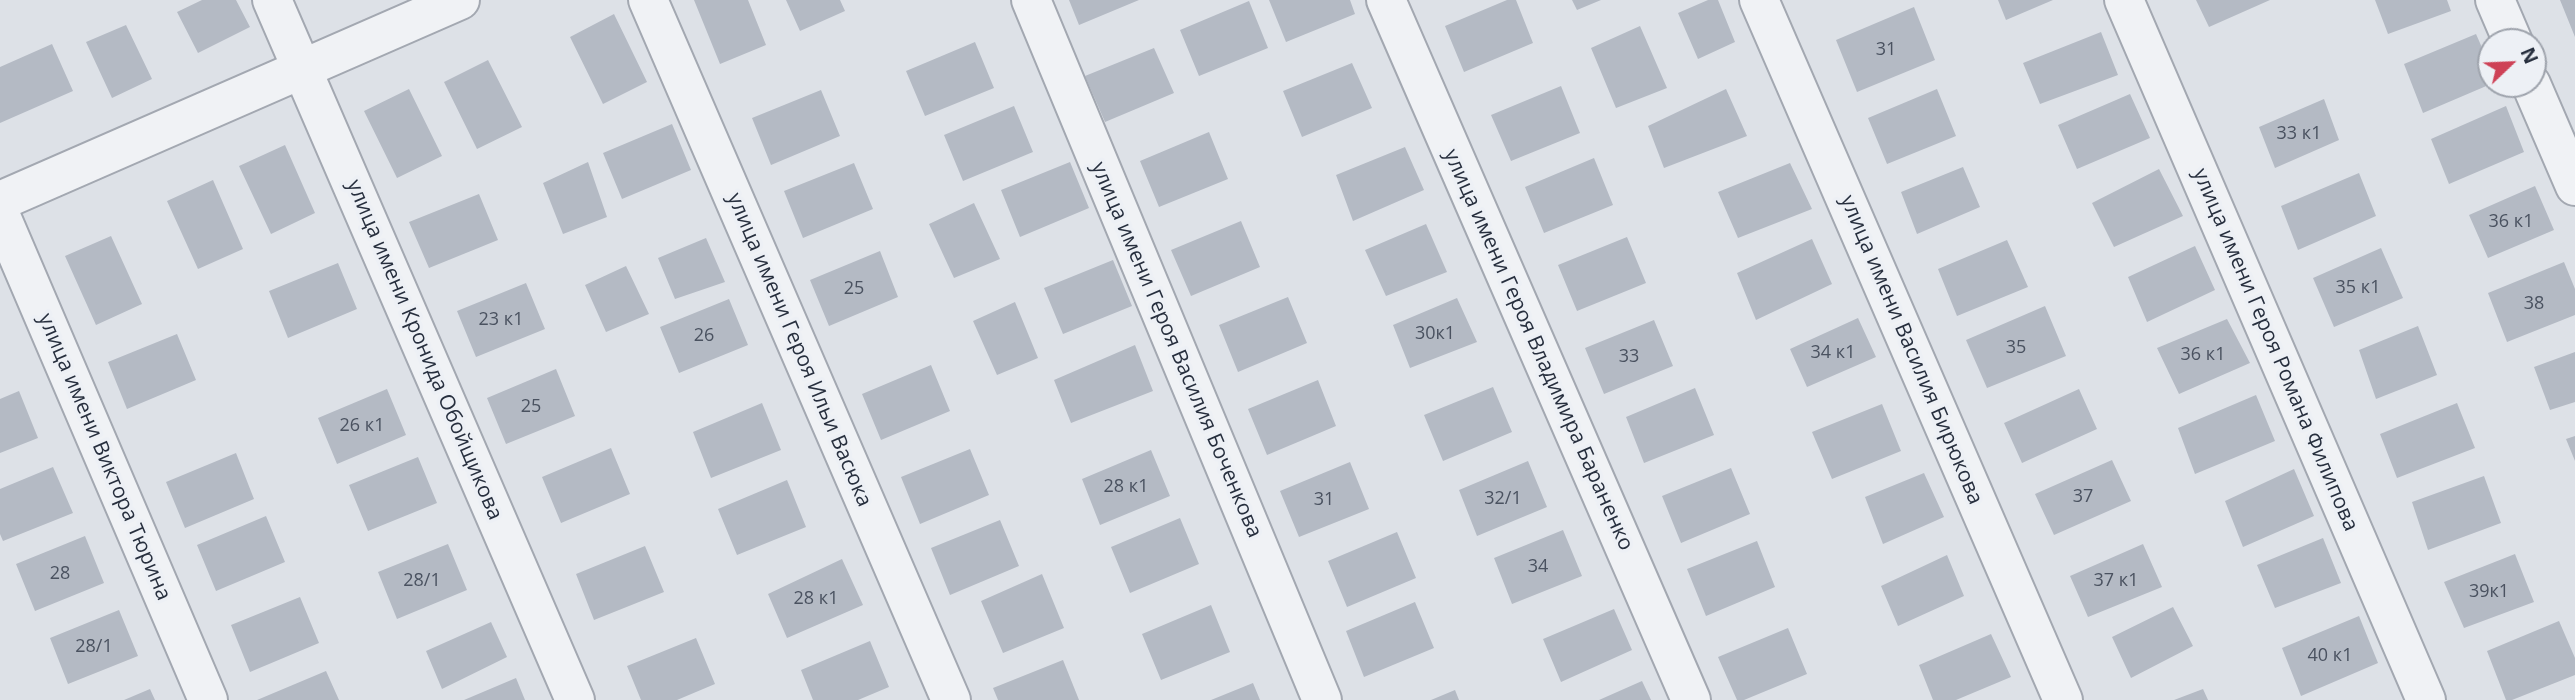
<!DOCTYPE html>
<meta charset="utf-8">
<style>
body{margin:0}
#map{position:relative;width:2575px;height:700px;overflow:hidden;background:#dde1e7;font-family:"Open Sans",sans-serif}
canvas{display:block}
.north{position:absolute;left:2477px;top:28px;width:70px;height:70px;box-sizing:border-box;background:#edf0f5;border:2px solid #9ea3ac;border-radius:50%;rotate:67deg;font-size:19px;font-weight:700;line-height:28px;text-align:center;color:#272f3e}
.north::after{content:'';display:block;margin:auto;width:24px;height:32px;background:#ce4156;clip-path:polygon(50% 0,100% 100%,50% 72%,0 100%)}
</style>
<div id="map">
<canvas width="2575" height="700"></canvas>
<div class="north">N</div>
</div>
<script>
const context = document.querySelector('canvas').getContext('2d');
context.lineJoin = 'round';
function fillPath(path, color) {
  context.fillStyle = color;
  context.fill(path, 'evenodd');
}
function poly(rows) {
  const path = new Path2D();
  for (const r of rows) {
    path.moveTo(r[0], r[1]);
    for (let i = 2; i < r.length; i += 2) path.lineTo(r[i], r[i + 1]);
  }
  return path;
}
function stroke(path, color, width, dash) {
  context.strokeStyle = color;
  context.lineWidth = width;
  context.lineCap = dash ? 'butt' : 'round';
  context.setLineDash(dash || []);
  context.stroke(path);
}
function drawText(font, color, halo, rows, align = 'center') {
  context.font = font + ' "Open Sans",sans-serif';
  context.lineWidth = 7;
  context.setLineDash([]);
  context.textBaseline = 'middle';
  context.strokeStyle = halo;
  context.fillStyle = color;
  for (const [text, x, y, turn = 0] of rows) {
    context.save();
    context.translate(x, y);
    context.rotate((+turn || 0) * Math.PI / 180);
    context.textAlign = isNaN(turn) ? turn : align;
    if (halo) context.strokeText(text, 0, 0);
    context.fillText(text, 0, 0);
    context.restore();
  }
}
fillPath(poly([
 [202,0,236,0,250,27,198,53,177,12],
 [694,0,748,0,766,45,720,64],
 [786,0,840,0,845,11,800,31],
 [1069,0,1139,0,1079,25],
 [1269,0,1350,0,1355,14,1286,42],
 [1507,0,1516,0,1533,43,1464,72,1445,26],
 [1572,0,1601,0,1577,10],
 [1708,0,1718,0,1735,42,1698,59,1678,13],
 [1998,0,2053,0,2006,20],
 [2196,0,2270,0,2209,27],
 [2375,0,2447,0,2451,11,2388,34],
 [2560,0,2575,0,2575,37],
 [1249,1,1268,48,1199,76,1180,30],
 [1914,7,1935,60,1857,92,1836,40],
 [614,14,647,82,603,104,570,37],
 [126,25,152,79,112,98,86,42],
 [1640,26,1667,88,1616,108,1591,48],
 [2101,32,2118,75,2040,104,2023,63],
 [2476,34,2491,68,2491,84,2423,113,2404,64],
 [975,42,994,88,925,116,906,71],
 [52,44,73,91,0,123,0,67],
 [1154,48,1174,93,1105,122,1085,76],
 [488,60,522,127,477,149,444,82],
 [1352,63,1372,108,1302,137,1283,91],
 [1561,86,1580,133,1511,161,1491,115],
 [409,89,442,156,397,178,364,111],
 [1726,89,1747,136,1664,168,1648,126],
 [1937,89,1956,136,1887,164,1868,118],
 [821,90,840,136,771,165,752,118],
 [2130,94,2150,138,2077,169,2058,125],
 [2324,99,2339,140,2275,168,2259,127],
 [1014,106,1033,152,963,181,944,135],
 [2506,106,2524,152,2449,184,2431,139],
 [672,124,691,170,622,199,603,153],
 [1209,132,1228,179,1159,207,1140,161],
 [285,145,315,213,271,234,239,166],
 [1405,147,1424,190,1353,221,1336,175],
 [1594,158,1613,205,1544,233,1525,187],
 [588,162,607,217,563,234,543,183],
 [1070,162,1089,208,1020,237,1001,190],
 [854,163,873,209,803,238,784,191],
 [1790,163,1812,209,1738,238,1718,192],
 [1963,167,1980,207,1917,234,1901,192],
 [2159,169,2183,216,2114,247,2092,203],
 [2359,173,2376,216,2298,250,2281,206],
 [213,180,243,249,198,269,167,201],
 [2535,186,2554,230,2488,258,2469,215],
 [479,194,498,240,429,268,409,222],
 [974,203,1000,259,954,278,929,224],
 [1241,221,1260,267,1191,296,1171,250],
 [1426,224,1447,272,1386,296,1365,250],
 [111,236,142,304,96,325,65,256],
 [1627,237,1646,283,1577,311,1558,265],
 [706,238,725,282,675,299,658,258],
 [1812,239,1832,284,1756,320,1737,273],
 [2007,240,2028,287,1957,316,1938,269],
 [2195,246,2215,290,2147,322,2128,277],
 [2381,248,2403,298,2334,327,2313,278],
 [880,251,898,297,829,326,810,280],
 [1113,260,1132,306,1063,334,1044,288],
 [2564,262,2575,289,2575,315,2507,342,2488,293],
 [338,263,357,309,288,338,269,291],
 [626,266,649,314,606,332,585,285],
 [526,283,545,329,476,357,457,311],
 [1288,297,1307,343,1238,372,1219,325],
 [1457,298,1477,342,1410,368,1393,325],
 [729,299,748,345,679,373,660,327],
 [1015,302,1038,358,997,375,973,321],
 [2045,306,2066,356,1987,388,1966,340],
 [1858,318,1876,357,1807,387,1790,349],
 [2227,319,2250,363,2179,394,2157,348],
 [1654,320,1673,366,1604,394,1585,348],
 [2418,326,2437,375,2376,399,2359,350],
 [177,334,196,380,127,409,108,362],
 [1135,345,1153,391,1071,423,1054,380],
 [2575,352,2575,402,2550,410,2534,367],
 [931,365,950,411,881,440,862,394],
 [556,369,575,416,506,444,487,398],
 [1318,380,1336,426,1267,455,1248,409],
 [1493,387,1512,432,1443,461,1424,415],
 [1695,388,1714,435,1644,463,1626,417],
 [387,389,406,435,337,464,318,418],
 [2079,389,2097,429,2022,463,2004,423],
 [19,391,38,438,0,453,0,399],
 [2256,395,2275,441,2195,474,2178,428],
 [762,403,781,450,711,478,693,432],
 [2457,403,2475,448,2397,478,2380,434],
 [1882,404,1901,451,1832,479,1812,432],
 [2575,436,2575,461,2566,439],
 [611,448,630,494,561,523,542,477],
 [970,449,989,495,920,524,901,477],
 [1151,450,1170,496,1100,525,1082,479],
 [236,453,254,499,185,528,166,482],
 [418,457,437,503,368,531,349,485],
 [2112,460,2131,501,2054,535,2035,494],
 [1528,461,1547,507,1477,536,1459,490],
 [1350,462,1369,509,1299,537,1280,491],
 [53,467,73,513,3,541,0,534,0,489],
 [1731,468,1750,514,1681,543,1662,496],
 [2294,469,2314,516,2243,547,2225,501],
 [1924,473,1944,517,1883,544,1865,497],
 [2484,476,2501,523,2428,550,2412,502],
 [787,480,806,527,737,555,718,509],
 [266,516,285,562,216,591,197,545],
 [1180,518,1199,564,1130,593,1111,547],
 [1000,520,1019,566,950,595,931,548],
 [1563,530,1582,576,1512,604,1494,558],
 [1397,532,1416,578,1347,607,1328,561],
 [85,536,104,583,35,611,16,564],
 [2323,538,2341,583,2275,608,2257,565],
 [1757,541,1775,587,1706,616,1687,569],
 [448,544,467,590,397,619,378,572],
 [2143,544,2162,587,2088,617,2070,576],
 [645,546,664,592,594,620,576,574],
 [2515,554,2534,602,2464,628,2444,582],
 [1947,555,1964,596,1898,626,1881,586],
 [842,559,863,605,787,638,768,594],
 [1042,574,1064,628,1003,653,981,601],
 [300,597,319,643,250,672,231,625],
 [1415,602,1434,648,1364,677,1346,631],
 [1211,605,1230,652,1161,680,1142,634],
 [2173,607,2193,646,2131,678,2112,637],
 [1614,609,1632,650,1561,682,1543,639],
 [119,610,138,656,68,684,50,638],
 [2359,616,2378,663,2301,696,2282,648],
 [2559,621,2575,658,2575,675,2512,700,2506,700,2487,651],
 [491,622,507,657,442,689,426,651],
 [1788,628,1807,674,1744,700,1737,700,1718,657],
 [1991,634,2011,677,1956,700,1933,700,1919,665],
 [696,638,715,684,677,700,641,700,627,666],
 [870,641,889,687,858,700,813,700,801,670],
 [1063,660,1079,700,998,700,993,688],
 [326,671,339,700,257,700],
 [516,678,525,700,464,700],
 [1642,681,1651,700,1599,700],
 [1253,683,1260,700,1211,700],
 [150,689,155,700,124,700],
 [2203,689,2208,700,2174,700],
 [1455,690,1459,700,1431,700]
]), '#b4bac4');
const minor = poly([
 [272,0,575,700],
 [648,0,951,700],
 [1031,0,1322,700],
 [1386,0,1691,700],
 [1759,0,2063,700],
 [2124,0,2426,700],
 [2495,0,2513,42],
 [2531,84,2575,186],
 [0,201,460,0],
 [0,214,208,700]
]);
stroke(minor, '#a3a8b1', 42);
stroke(minor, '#f0f2f5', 38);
drawText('18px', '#4a5260', null, [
 ["31",1886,50],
 ["33 к1",2299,134],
 ["36 к1",2511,222],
 ["35 к1",2358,288],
 ["25",854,289],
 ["38",2534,304],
 ["23 к1",501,320],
 ["30к1",1435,334],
 ["26",704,336],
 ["35",2016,348],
 ["34 к1",1833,353],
 ["36 к1",2203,355],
 ["33",1629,357],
 ["25",531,407],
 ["26 к1",362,426],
 ["28 к1",1126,487],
 ["37",2083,497],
 ["32/1",1503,499],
 ["31",1324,500],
 ["34",1538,567],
 ["28",60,574],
 ["28/1",422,581],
 ["37 к1",2116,581],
 ["39к1",2489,592],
 ["28 к1",816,599],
 ["28/1",94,647],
 ["40 к1",2330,656]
]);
drawText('21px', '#272f3e', '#edf0f5', [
 ["улица имени Кронида Обойщикова",424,350,67],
 ["улица имени Героя Ильи Васюка",799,350,67],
 ["улица имени Героя Василия Боченкова",1176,350,67],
 ["улица имени Героя Владимира Бараненко",1538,350,66],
 ["улица имени Василия Бирюкова",1911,350,67],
 ["улица имени Героя Романа Филипова",2275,350,67],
 ["улица имени Виктора Тюрина",104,457,67]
]);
</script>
